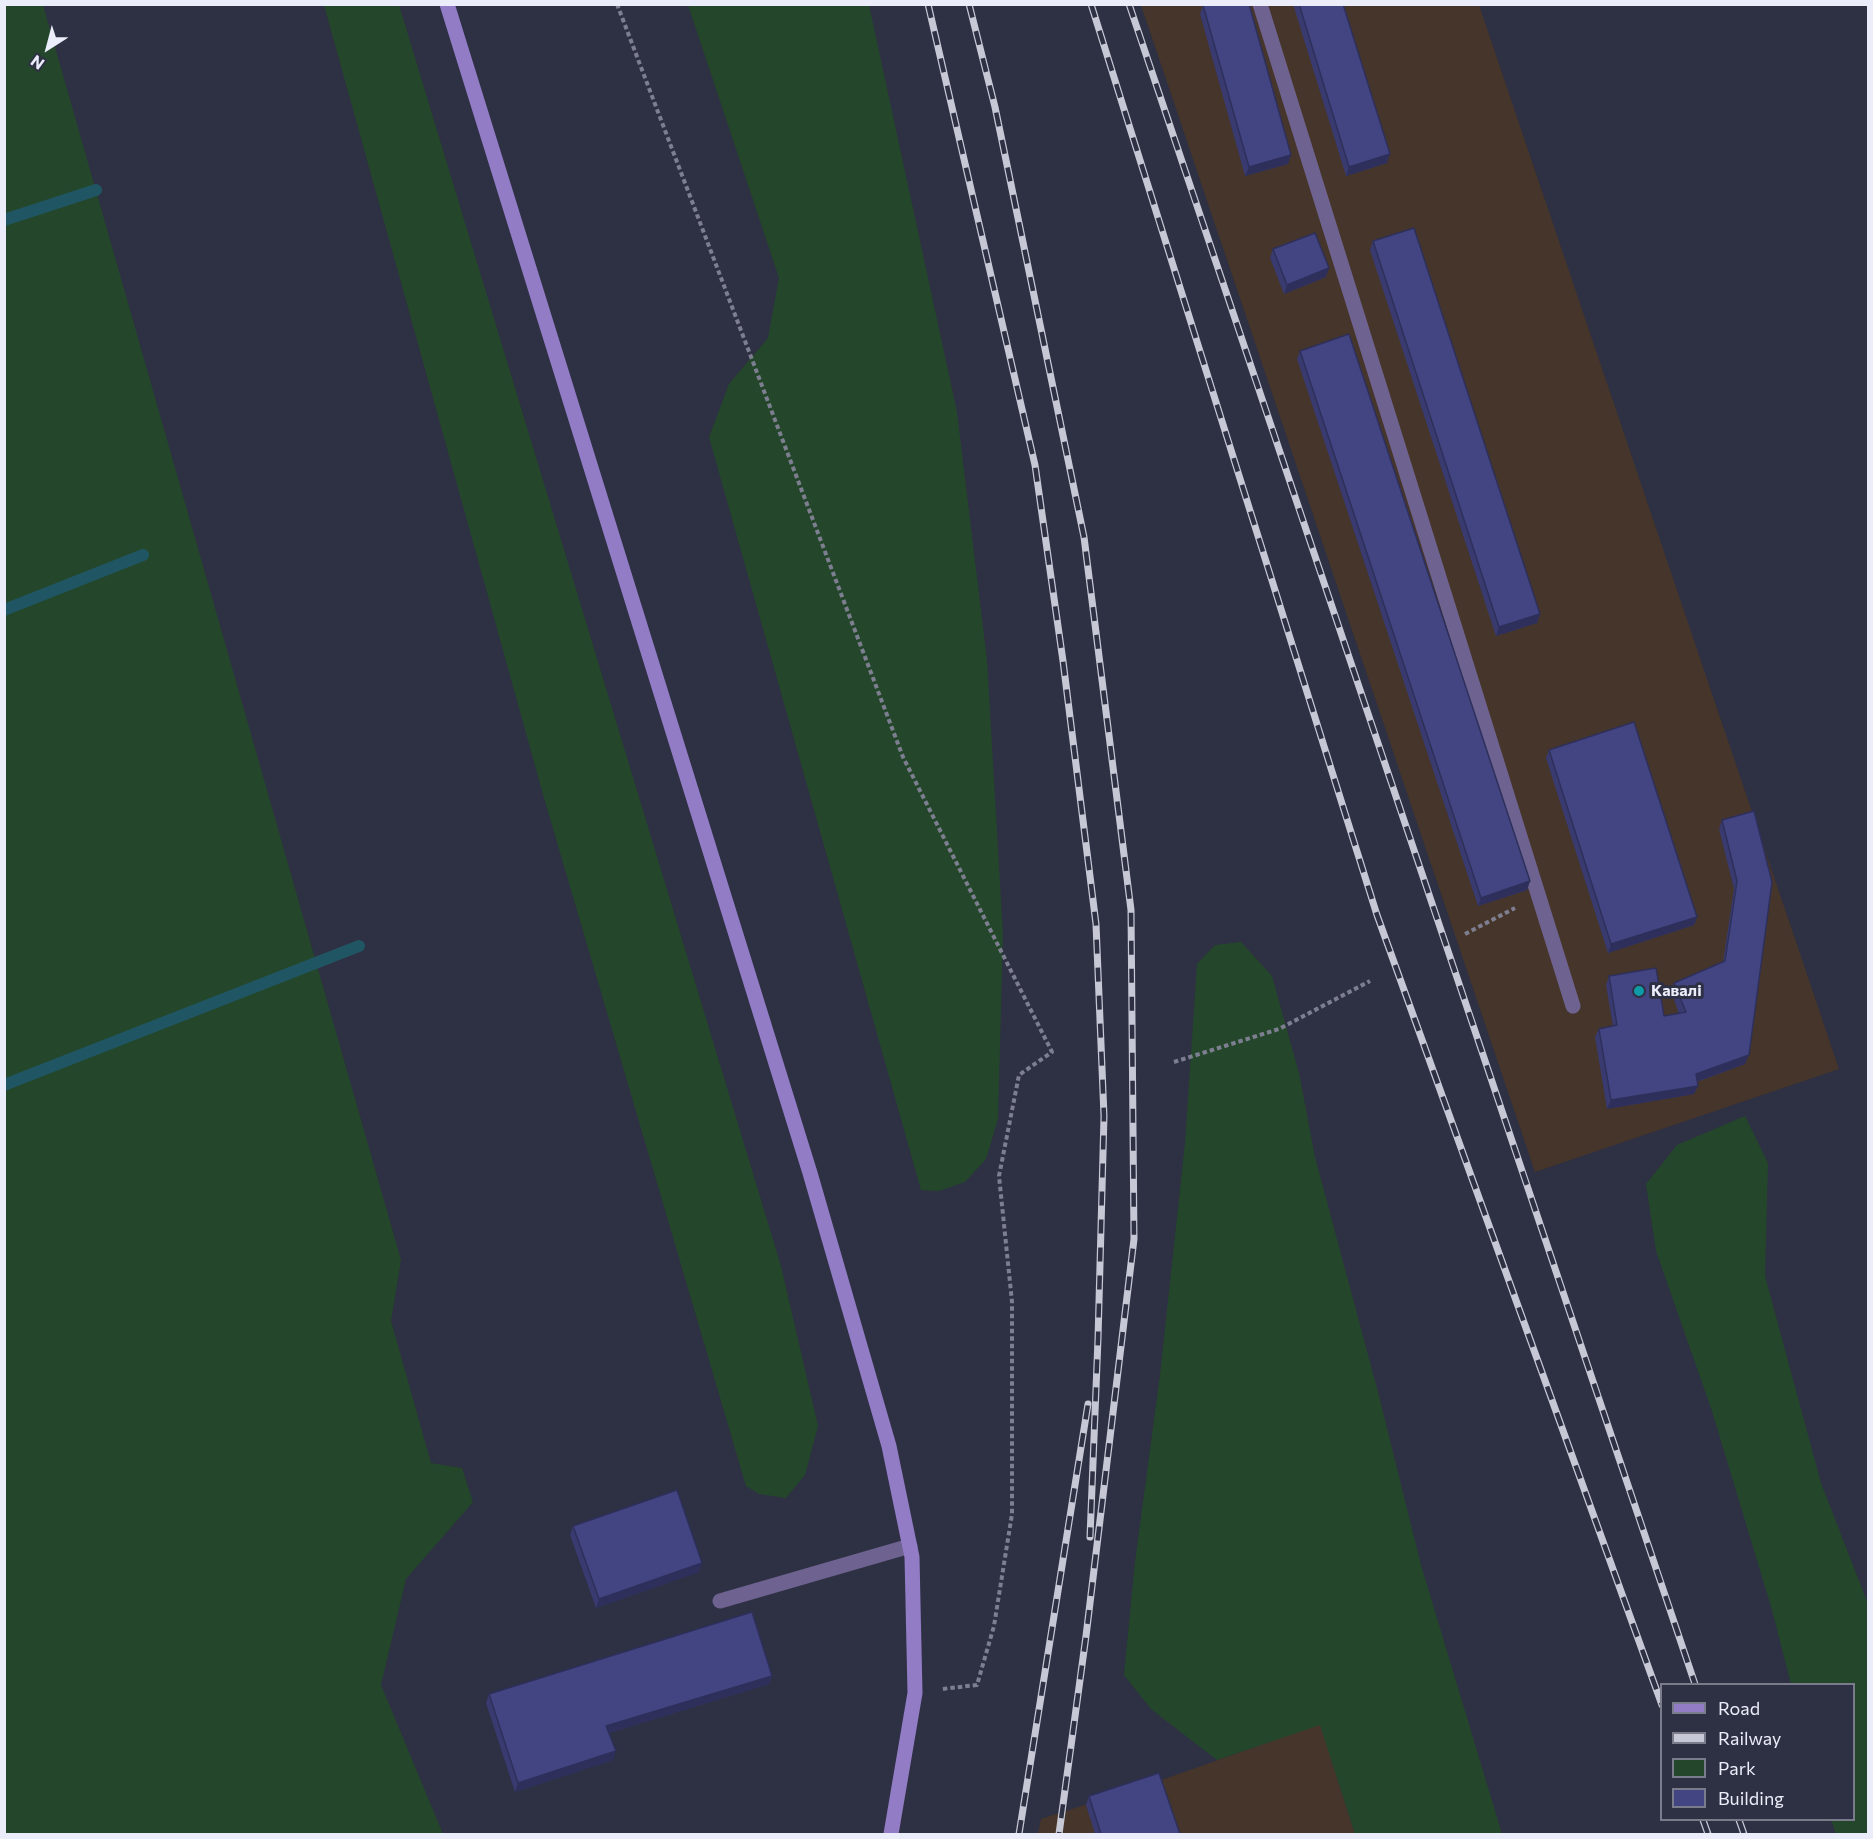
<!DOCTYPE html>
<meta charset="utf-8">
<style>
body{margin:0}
#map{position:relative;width:1873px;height:1839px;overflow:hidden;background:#2e3043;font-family:Commissioner,sans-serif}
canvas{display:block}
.frame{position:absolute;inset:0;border:6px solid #ebedfa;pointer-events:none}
.legend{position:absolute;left:1660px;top:1683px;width:195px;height:138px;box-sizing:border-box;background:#2e3043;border:2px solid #7a7c8c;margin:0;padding:8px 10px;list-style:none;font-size:18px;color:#ebedfa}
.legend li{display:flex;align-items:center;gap:12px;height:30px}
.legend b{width:30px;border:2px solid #7a7c8c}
.north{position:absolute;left:18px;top:18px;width:60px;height:60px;-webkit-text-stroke:4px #2e3043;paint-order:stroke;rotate:216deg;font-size:16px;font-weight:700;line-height:24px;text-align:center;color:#ebedfa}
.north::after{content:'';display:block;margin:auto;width:21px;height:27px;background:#ebedfa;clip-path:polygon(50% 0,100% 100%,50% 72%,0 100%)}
</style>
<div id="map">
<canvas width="1873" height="1839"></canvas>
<div class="frame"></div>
<ul class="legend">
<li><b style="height:8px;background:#917cc5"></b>Road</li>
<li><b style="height:8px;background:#c6c8d6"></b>Railway</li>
<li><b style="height:16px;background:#24472b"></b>Park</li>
<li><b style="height:16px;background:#424582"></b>Building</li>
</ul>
<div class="north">N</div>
</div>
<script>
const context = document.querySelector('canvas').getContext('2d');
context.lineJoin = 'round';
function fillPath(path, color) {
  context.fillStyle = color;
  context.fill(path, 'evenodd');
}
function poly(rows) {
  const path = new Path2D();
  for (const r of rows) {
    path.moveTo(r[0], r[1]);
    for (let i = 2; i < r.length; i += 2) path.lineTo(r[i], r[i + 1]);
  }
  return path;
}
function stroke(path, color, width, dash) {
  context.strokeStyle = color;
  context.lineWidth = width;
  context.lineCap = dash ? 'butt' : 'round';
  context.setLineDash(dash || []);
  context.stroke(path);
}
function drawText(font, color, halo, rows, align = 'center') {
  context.font = font + ' Commissioner,sans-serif';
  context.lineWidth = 6;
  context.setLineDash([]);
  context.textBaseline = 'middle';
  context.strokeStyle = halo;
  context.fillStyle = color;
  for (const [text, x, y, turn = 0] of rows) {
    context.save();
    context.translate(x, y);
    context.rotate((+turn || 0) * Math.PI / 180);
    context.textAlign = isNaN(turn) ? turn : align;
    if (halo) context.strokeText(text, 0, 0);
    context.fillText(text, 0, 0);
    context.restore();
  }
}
fillPath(poly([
 [1141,5,1479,5,1839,1069,1535,1172],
 [1320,1724,1355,1834,1038,1834,1041,1819,1156,1782]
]), '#46352a');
fillPath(poly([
 [43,5,401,1260,391,1321,431,1463,462,1468,473,1502,406,1579,381,1685,443,1834,5,1834,4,5],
 [324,5,399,5,781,1266,818,1426,805,1475,786,1498,759,1494,746,1486,544,798],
 [688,5,869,5,957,412,987,660,1003,935,998,1119,986,1159,965,1182,939,1191,921,1190,709,437,729,384,768,338,779,278],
 [1241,942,1272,976,1299,1073,1315,1157,1379,1396,1421,1565,1502,1834,1355,1834,1320,1725,1217,1760,1151,1709,1124,1675,1135,1562,1160,1375,1185,1143,1197,964,1215,945],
 [1745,1116,1768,1163,1765,1276,1821,1483,1868,1604,1868,1834,1836,1834,1831,1820,1854,1820,1854,1684,1791,1684,1772,1610,1712,1411,1656,1251,1646,1184,1677,1145]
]), '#24472b');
stroke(poly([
 [4,220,96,190],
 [4,610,143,555],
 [4,1085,359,946]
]), '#205664', 12);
stroke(poly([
 [617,4,903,757,1052,1052,1019,1075,999,1176,1012,1302,1012,1514,994,1626,977,1685,942,1689],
 [1465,934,1515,908],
 [1174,1062,1279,1029,1370,981]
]), '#7d7f90', 4, [4.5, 3]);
stroke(poly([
 [1260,4,1573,1006],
 [720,1601,910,1546]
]), '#6e6290', 15);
stroke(poly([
 [447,4,810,1173,889,1446,912,1557,915,1693,891,1834]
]), '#917cc5', 15);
const rail = poly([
 [928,4,1035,465,1063,661,1096,924,1104,1116,1098,1339,1090,1537],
 [969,4,995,107,1084,537,1131,910,1134,1239,1086,1636,1059,1834],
 [1091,4,1377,915,1662,1705],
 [1129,4,1695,1684],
 [1703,1820,1708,1834],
 [1739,1820,1744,1834],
 [1019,1834,1088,1404]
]);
stroke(rail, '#c6c8d6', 7);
stroke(rail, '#2e3043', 4.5, [14]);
fillPath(poly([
 [1293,4,1343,4,1387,163,1346,176],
 [1203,5,1288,164,1245,176,1200,14],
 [1373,241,1540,614,1537,623,1496,636,1370,250],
 [1273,249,1326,277,1284,294,1270,258],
 [1300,351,1530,881,1527,890,1478,906,1297,359],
 [1549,750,1697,917,1694,925,1608,953,1546,758],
 [1754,811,1745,1064,1697,1082,1698,1086,1694,1094,1607,1109,1595,1037,1599,1029,1613,1026,1606,985,1609,976,1664,1016,1679,1014,1671,991,1674,983,1723,962,1734,889,1719,829,1722,820],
 [573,1526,699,1572,596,1608,570,1535],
 [772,1676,769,1684,609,1733,613,1760,515,1792,486,1703,489,1694],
 [1089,1796,1180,1834,1095,1834,1086,1805]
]), '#393b70');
fillPath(poly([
 [1390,154,1387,163,1346,176,1349,167],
 [1291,155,1288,164,1245,176,1249,167],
 [1329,268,1326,277,1284,294,1287,285],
 [1540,614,1537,623,1496,636,1499,627],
 [1530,881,1527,890,1478,906,1481,898],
 [1697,917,1694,925,1608,953,1611,944],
 [1749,1055,1745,1064,1693,1083,1696,1074],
 [1698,1086,1694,1094,1607,1109,1611,1100],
 [702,1563,699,1572,596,1608,599,1599],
 [772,1676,769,1684,602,1735,606,1726],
 [616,1751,613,1760,515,1792,518,1783]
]), '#2e305b');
const building = poly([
 [1206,4,1249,4,1291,155,1249,167,1203,5,1206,4],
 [1299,4,1343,4,1390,154,1349,167,1299,4],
 [1414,228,1540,614,1499,627,1373,241,1414,228],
 [1315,233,1329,268,1287,285,1273,249,1315,233],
 [1349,334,1530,881,1481,898,1300,351,1349,334],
 [1634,722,1697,917,1611,944,1549,750,1634,722],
 [1754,811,1772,882,1749,1055,1696,1074,1698,1086,1611,1100,1599,1029,1617,1025,1609,976,1656,968,1664,1016,1686,1012,1674,983,1725,961,1737,881,1722,820,1754,811],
 [677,1490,702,1563,599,1599,573,1526,677,1490],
 [752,1612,772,1676,606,1726,616,1751,518,1783,489,1694,752,1612],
 [1159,1773,1180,1834,1101,1834,1089,1796,1159,1773]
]);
fillPath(building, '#424582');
stroke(building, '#2e305b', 1.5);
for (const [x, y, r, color] of [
 [1639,991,6,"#0f9aa8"]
]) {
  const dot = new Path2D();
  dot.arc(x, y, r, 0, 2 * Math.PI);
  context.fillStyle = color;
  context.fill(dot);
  stroke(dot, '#2e3043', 2);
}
drawText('bold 16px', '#ebedfa', '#2e3043', [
 ["Кавалі",1651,991]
], 'left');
</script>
